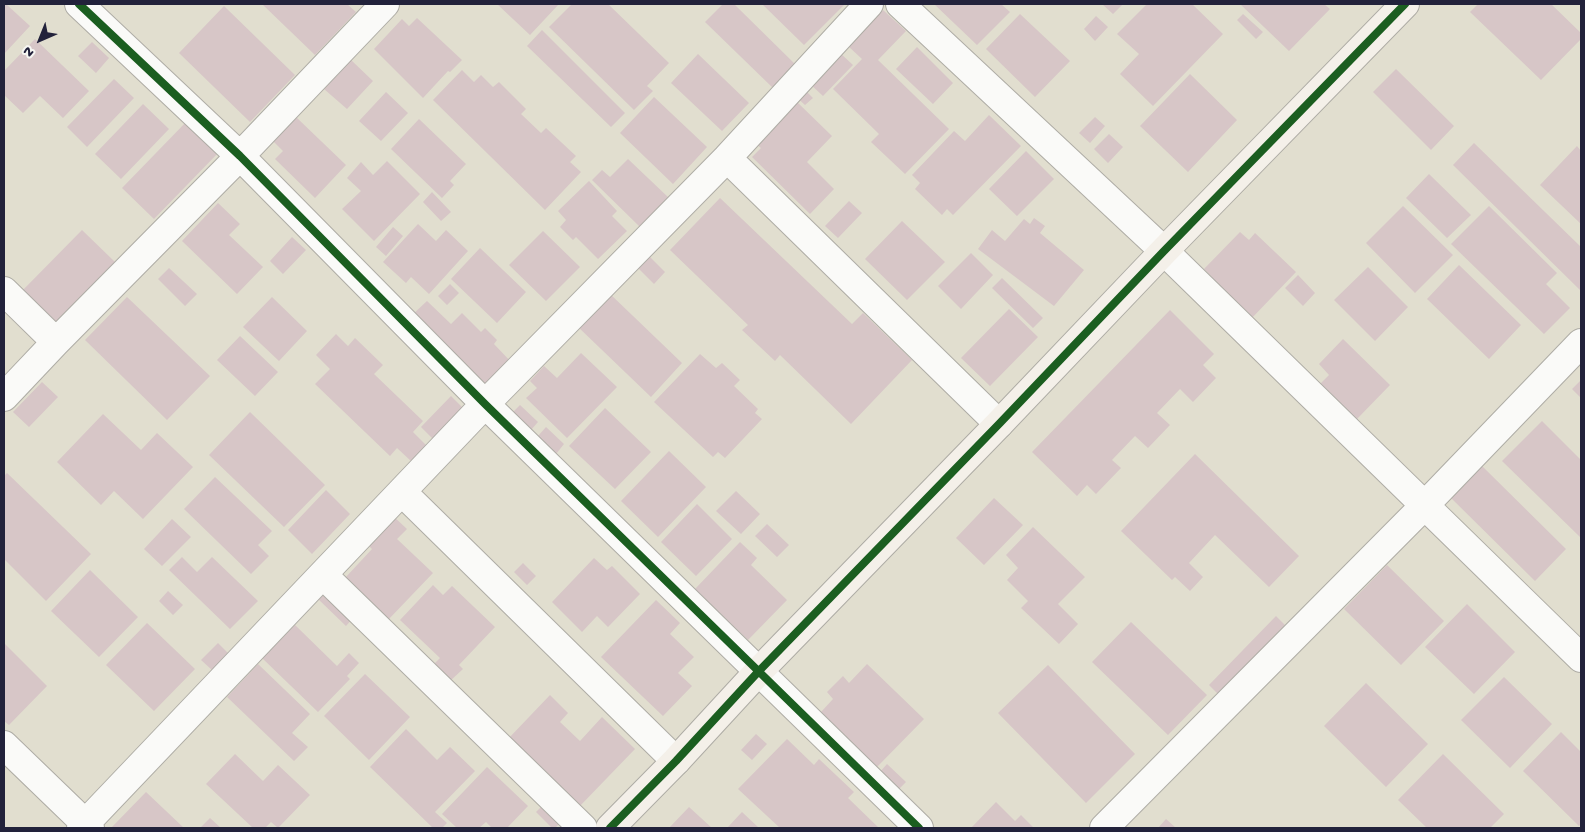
<!DOCTYPE html>
<style>
body{margin:0}
#map{position:relative;width:1585px;height:832px;overflow:hidden;background:#e1decf;font-family:"Gochi Hand",sans-serif}
canvas{display:block}
.frame{position:absolute;inset:0;border:5px solid #22223b;pointer-events:none}
.north{position:absolute;left:15px;top:15px;width:50px;height:50px;-webkit-text-stroke:4px #f6f6f2;paint-order:stroke;rotate:224deg;font-size:14px;font-weight:700;line-height:20px;text-align:center;color:#22223b}
.north::after{content:'';display:block;margin:auto;width:18px;height:22px;background:#22223b;clip-path:polygon(50% 0,100% 100%,50% 72%,0 100%)}
</style>
<div id="map">
<canvas width="1585" height="832"></canvas>
<div class="frame"></div>
<div class="north">N</div>
</div>
<script>
const context = document.querySelector('canvas').getContext('2d');
context.lineJoin = 'round';
function fillPath(path, color) {
  context.fillStyle = color;
  context.fill(path, 'evenodd');
}
function poly(rows) {
  const path = new Path2D();
  for (const r of rows) {
    path.moveTo(r[0], r[1]);
    for (let i = 2; i < r.length; i += 2) path.lineTo(r[i], r[i + 1]);
  }
  return path;
}
function stroke(path, color, width, dash) {
  context.strokeStyle = color;
  context.lineWidth = width;
  context.lineCap = dash ? 'butt' : 'round';
  context.setLineDash(dash || []);
  context.stroke(path);
}
fillPath(poly([
 [4,4,6,4,30,26,4,54],
 [262,4,347,4,356,12,315,55],
 [497,4,559,4,530,35],
 [572,4,608,4,669,63,647,86,653,91,634,110,549,27],
 [723,4,734,4,797,66,774,89,705,22],
 [762,4,845,4,804,45],
 [934,4,1001,4,1010,12,977,45],
 [1102,4,1123,4,1113,14],
 [1147,4,1192,4,1223,34,1153,106,1120,74,1139,54,1117,34],
 [1240,4,1324,4,1330,9,1289,51],
 [1478,4,1551,4,1581,33,1581,39,1541,80,1470,12],
 [224,6,295,75,250,122,179,53],
 [883,10,906,31,878,60,949,129,905,174,871,142,879,134,833,89,862,59,848,46],
 [1020,14,1070,61,1035,97,986,49],
 [1243,14,1263,32,1256,39,1237,20],
 [1096,16,1108,27,1095,41,1084,29],
 [417,18,462,60,450,72,448,71,423,98,374,49,402,19,409,26],
 [542,30,625,113,611,127,527,46],
 [35,39,89,91,63,118,40,96,23,113,4,95,4,71],
 [92,42,109,58,96,73,78,56],
 [917,47,953,83,933,104,896,69],
 [839,52,853,65,823,96,809,83],
 [698,54,749,103,722,131,671,83],
 [351,60,373,81,347,109,324,89],
 [1396,69,1454,126,1431,150,1373,92],
 [462,70,474,82,481,75,493,87,499,82,526,109,521,114,541,133,546,128,576,156,570,162,581,172,545,210,433,100],
 [1190,74,1237,120,1188,172,1140,126],
 [114,79,134,98,87,147,67,127],
 [802,87,813,98,805,105,794,95],
 [386,92,408,113,381,141,359,121],
 [654,97,707,147,673,184,620,133],
 [796,101,832,136,807,162,834,189,810,214,752,157,761,148,755,143],
 [143,104,169,129,121,179,95,154],
 [989,115,1021,146,953,215,947,209,942,215,915,189,920,183,912,175,954,131,965,141],
 [296,117,346,165,315,198,275,159,283,151,273,141],
 [1095,117,1105,126,1090,143,1079,133],
 [419,119,466,164,450,181,454,185,442,198,391,149],
 [188,120,220,151,154,219,122,188],
 [1109,134,1123,147,1108,163,1094,149],
 [1474,143,1581,247,1581,291,1453,165],
 [1577,146,1581,151,1581,224,1540,185],
 [1026,151,1054,179,1017,216,989,189],
 [628,159,669,198,640,227,592,180,602,170,610,177],
 [387,161,420,194,374,241,342,209,361,191,347,178,361,162,373,175],
 [1429,174,1471,215,1447,238,1406,198],
 [589,181,617,211,612,216,627,231,598,259,576,237,573,240,560,227,566,220,558,211],
 [432,192,451,212,441,221,423,202],
 [720,198,852,324,863,313,912,360,851,424,780,355,775,361,742,330,748,325,670,250],
 [849,201,862,213,838,238,825,226],
 [218,203,240,224,229,235,263,267,237,294,182,241],
 [1403,206,1453,255,1415,293,1366,243],
 [1489,206,1557,273,1546,284,1570,308,1544,334,1451,244],
 [1034,218,1045,226,1040,233,1084,270,1054,306,978,249,992,230,1005,241,1024,219,1030,224],
 [902,221,945,262,907,300,865,259],
 [418,224,436,241,446,230,468,251,429,294,411,277,406,283,383,262],
 [393,227,403,236,386,256,376,247],
 [82,230,115,262,56,323,22,291],
 [543,231,580,267,546,301,509,265],
 [1240,232,1249,240,1255,233,1296,272,1251,319,1210,279,1212,277,1204,269],
 [292,237,306,250,283,274,270,261],
 [480,248,526,292,497,323,451,279],
 [971,253,993,275,961,309,938,286],
 [649,256,665,272,654,284,638,268],
 [1459,265,1521,325,1489,359,1427,299],
 [1368,267,1408,307,1375,341,1334,300],
 [169,268,197,294,185,306,158,279],
 [1298,275,1315,293,1303,306,1285,288],
 [1002,278,1043,318,1033,328,992,288],
 [450,284,459,293,447,305,438,296],
 [608,292,682,363,651,397,576,325],
 [127,297,210,376,167,420,85,340],
 [272,297,307,331,279,361,243,327],
 [427,301,451,324,462,313,481,332,485,328,497,340,494,344,513,364,486,391,412,315],
 [1009,309,1038,337,990,386,961,358],
 [1170,310,1214,354,1203,365,1216,378,1193,402,1180,389,1157,413,1170,425,1148,448,1135,436,1112,460,1121,468,1096,494,1087,485,1077,496,1032,452],
 [336,334,348,346,355,338,383,365,374,374,423,421,413,432,427,446,412,462,397,448,390,456,315,384,330,369,316,355],
 [240,336,278,372,255,396,217,360],
 [1343,339,1390,385,1357,419,1320,384,1329,375,1319,364],
 [581,353,617,387,567,438,526,398,537,388,530,381,544,366,557,378],
 [700,354,716,368,722,363,740,380,734,386,758,409,755,413,762,419,725,458,718,452,713,457,654,402],
 [1581,380,1581,398,1572,389],
 [42,382,58,397,29,427,13,412],
 [451,396,465,410,435,441,421,427],
 [520,405,538,422,531,430,513,412],
 [605,408,651,452,615,489,569,446],
 [250,412,325,485,284,527,209,455],
 [103,414,141,450,157,433,193,467,143,519,114,491,101,505,57,462],
 [1542,421,1581,460,1581,535,1580,537,1502,461],
 [546,427,564,444,556,454,538,436],
 [669,451,706,487,658,537,621,501],
 [1195,454,1299,556,1269,587,1215,535,1189,563,1203,577,1190,591,1175,577,1172,580,1121,531],
 [1481,465,1566,549,1535,581,1450,497],
 [7,473,91,554,46,601,4,559,4,476],
 [215,477,272,531,258,545,269,556,251,574,184,509],
 [326,490,350,514,312,554,288,530],
 [736,491,760,514,741,534,716,511],
 [994,498,1023,525,984,565,956,538],
 [697,504,732,539,696,576,661,542],
 [392,515,407,529,397,539,433,573,388,620,345,578,372,549,366,543],
 [172,519,191,537,162,566,144,549],
 [767,524,789,545,777,557,755,536],
 [1033,527,1085,577,1058,604,1078,624,1059,644,1021,608,1028,601,1007,580,1018,568,1006,555],
 [740,542,757,558,751,565,787,600,748,640,695,589],
 [182,557,197,572,212,557,258,601,230,629,169,570],
 [594,558,607,570,612,566,640,594,608,627,597,616,582,632,552,602],
 [523,563,536,576,527,585,514,572],
 [1387,565,1444,621,1401,665,1344,609],
 [90,570,138,617,99,657,51,611],
 [433,585,443,595,452,586,495,627,459,665,463,669,449,682,432,666,440,658,400,620],
 [326,590,354,617,346,626,317,598],
 [168,591,183,605,173,615,159,601],
 [656,600,680,623,670,634,694,657,678,673,692,686,663,716,601,657],
 [1467,604,1515,652,1474,694,1425,647],
 [1276,616,1285,625,1218,694,1209,685],
 [1131,622,1207,695,1168,735,1092,662],
 [147,623,195,669,154,711,106,665],
 [295,625,337,666,349,653,359,663,347,676,350,679,318,712,262,658],
 [4,643,47,686,9,725,4,721],
 [218,643,228,653,212,670,201,660],
 [258,664,310,714,292,733,308,747,294,761,227,697],
 [867,664,924,719,877,767,821,712,833,699,827,692,843,676,849,683],
 [1048,665,1135,754,1086,803,998,713],
 [365,674,410,717,369,760,324,716],
 [1504,677,1552,724,1510,768,1461,720],
 [1366,683,1428,744,1386,787,1324,726],
 [550,695,568,713,560,722,580,741,602,717,635,749,579,807,508,739],
 [406,729,437,760,450,747,475,771,435,812,447,823,442,828,433,828,370,767],
 [1561,732,1581,752,1581,824,1579,826,1523,771],
 [756,734,767,744,752,760,741,750],
 [787,739,814,765,819,759,854,792,848,798,879,828,780,828,738,789],
 [235,754,263,781,278,765,310,795,278,828,271,822,265,828,253,828,206,784],
 [1443,754,1504,814,1490,828,1427,828,1398,800],
 [887,764,906,782,896,792,878,774],
 [487,767,528,806,507,828,492,828,486,822,479,828,457,828,442,814],
 [146,792,184,828,113,828,112,827],
 [996,802,1015,821,1021,815,1034,828,971,828],
 [544,804,562,821,555,828,552,828,536,812],
 [689,807,712,828,669,828],
 [742,812,759,828,727,828],
 [210,818,221,828,200,828],
 [1166,819,1176,828,1158,828]
]), '#d7c6c7');
const street = poly([
 [79,4,240,156,485,404,919,828],
 [900,4,1164,251,1581,658],
 [727,158,999,424],
 [4,291,56,342],
 [4,397,56,342,240,156,385,4],
 [402,492,676,761],
 [323,575,583,828],
 [4,745,90,828],
 [81,828,485,404,727,158,869,4],
 [1104,828,1424,506,1581,343]
]);
const secondary = poly([
 [610,828,676,761,758,672,999,424,1164,251,1405,4]
]);
stroke(street, '#aeaca5', 30);
stroke(secondary, '#aeaca5', 30);
stroke(street, '#fafaf8', 28);
stroke(secondary, '#f4f0e9', 28);
stroke(poly([
 [79,4,240,156,485,404,919,828],
 [610,828,676,761,758,672,999,424,1164,251,1405,4]
]), '#1b5e20', 8);
</script>
